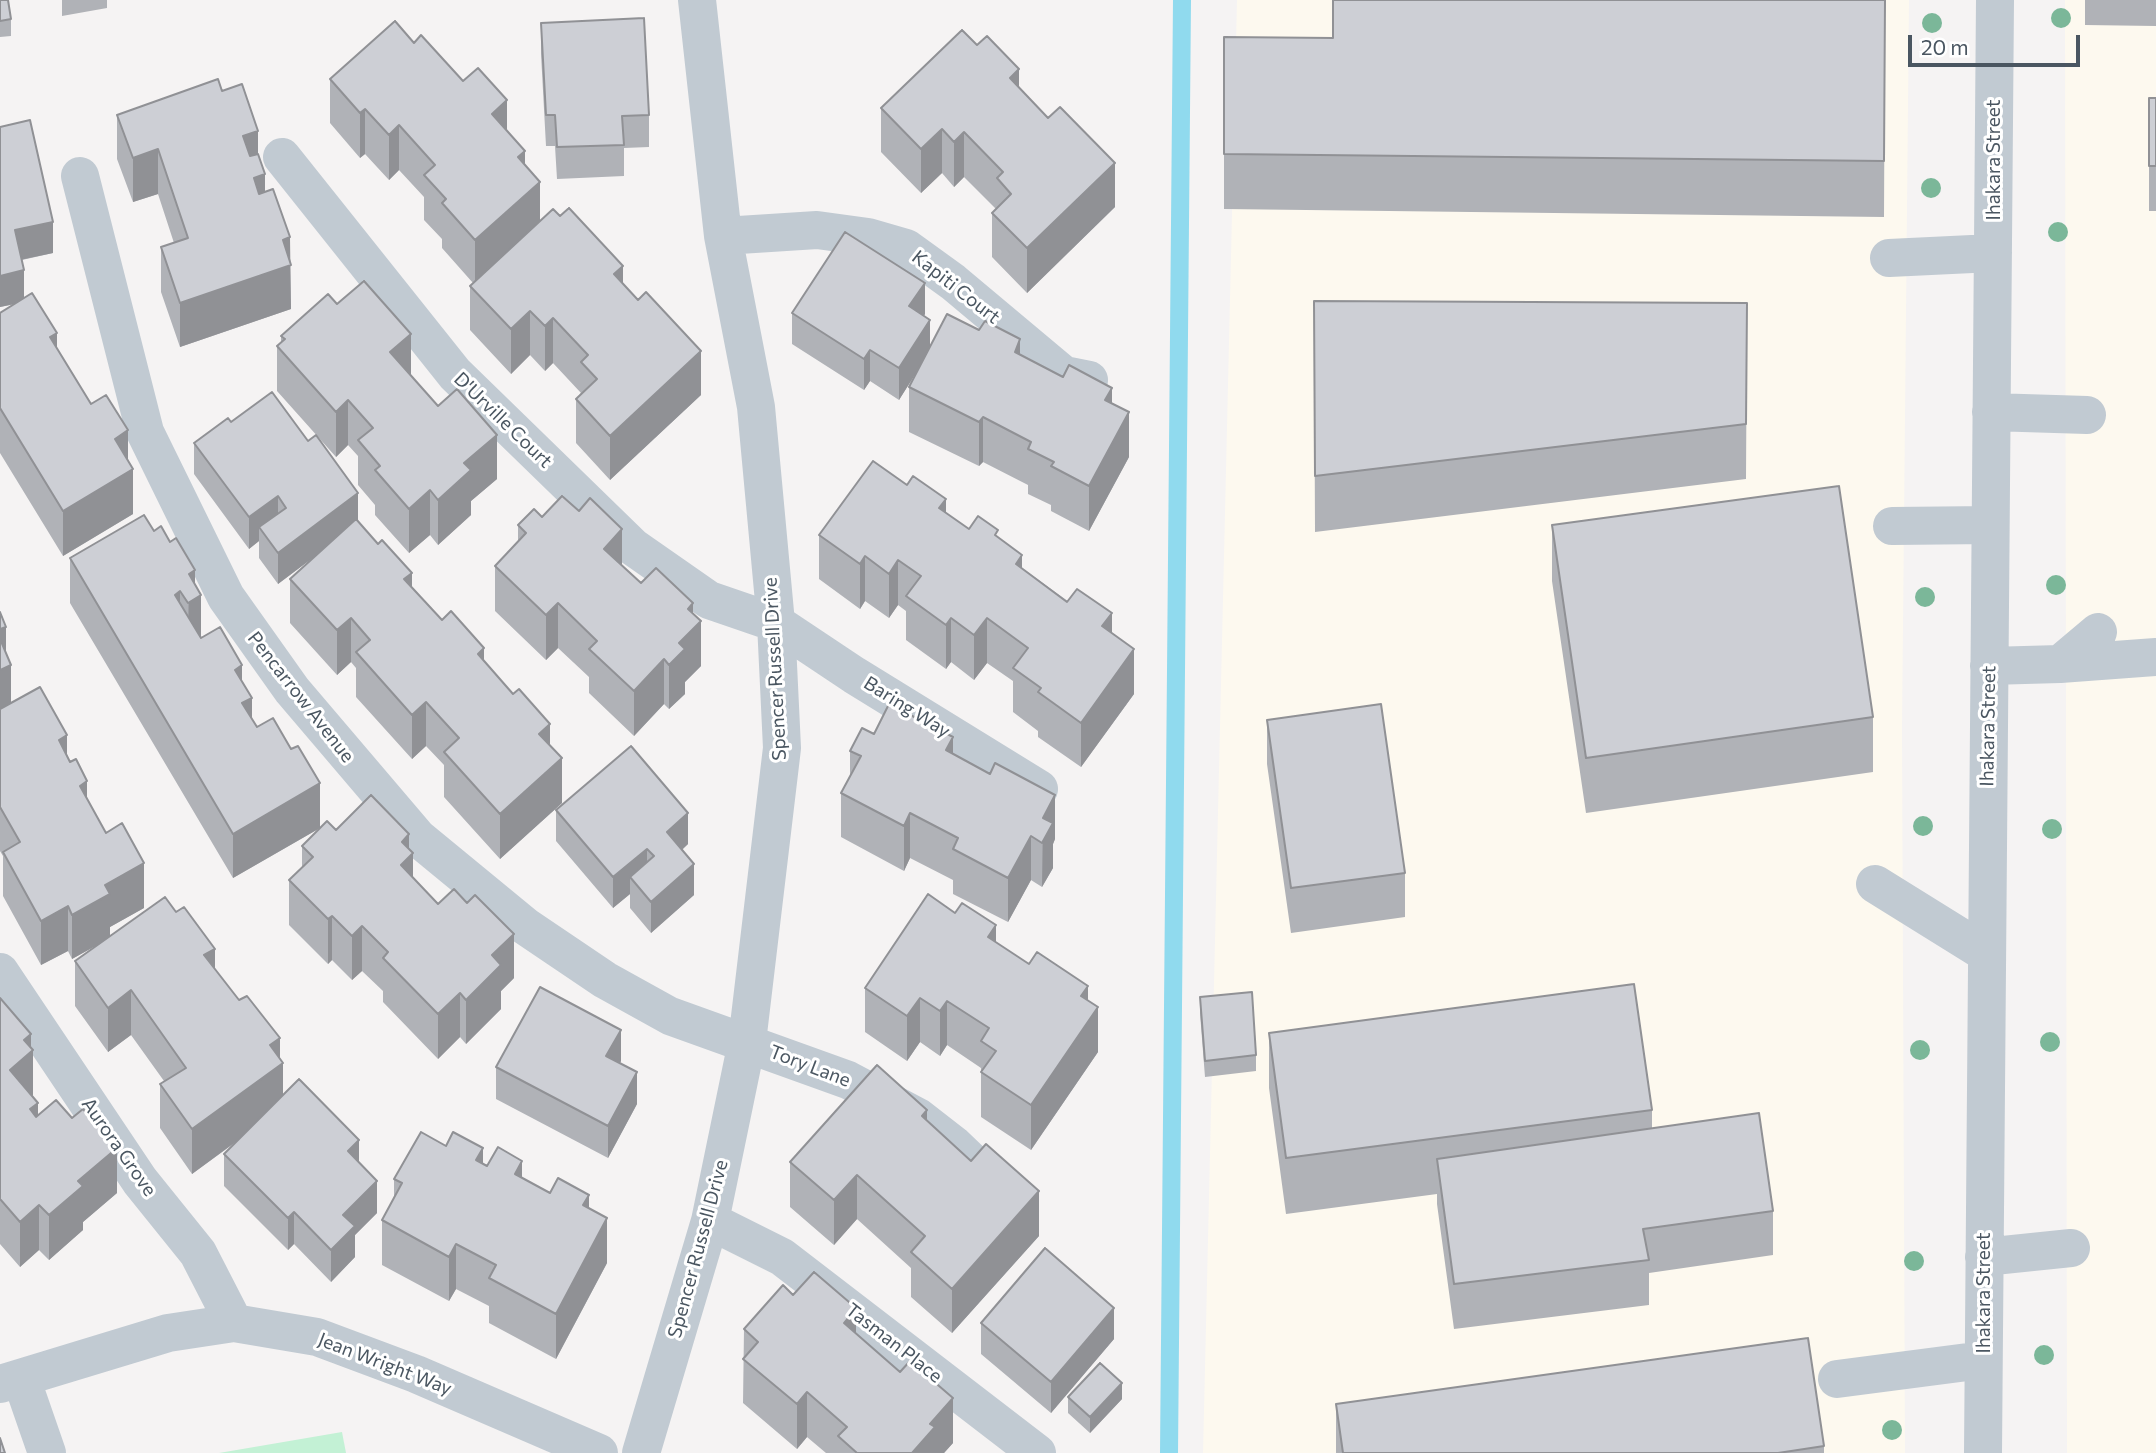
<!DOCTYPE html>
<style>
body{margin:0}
#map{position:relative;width:2156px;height:1453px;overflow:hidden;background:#f5f3f3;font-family:Commissioner,sans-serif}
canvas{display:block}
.scale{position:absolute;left:1908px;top:35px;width:172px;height:32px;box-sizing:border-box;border:4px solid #4a5661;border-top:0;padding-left:9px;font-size:21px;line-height:24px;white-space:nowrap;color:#4a5661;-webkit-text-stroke:5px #fff;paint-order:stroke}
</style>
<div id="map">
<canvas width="2156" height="1453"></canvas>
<div class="scale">20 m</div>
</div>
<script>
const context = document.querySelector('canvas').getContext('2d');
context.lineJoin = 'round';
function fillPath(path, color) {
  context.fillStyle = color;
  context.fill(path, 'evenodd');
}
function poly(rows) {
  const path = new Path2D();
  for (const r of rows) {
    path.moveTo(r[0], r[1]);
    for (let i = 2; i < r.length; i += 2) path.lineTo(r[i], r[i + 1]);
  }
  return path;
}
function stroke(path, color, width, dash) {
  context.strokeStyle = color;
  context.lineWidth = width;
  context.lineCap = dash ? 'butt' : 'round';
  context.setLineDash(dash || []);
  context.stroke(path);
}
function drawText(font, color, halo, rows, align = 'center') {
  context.font = font + ' Commissioner,sans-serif';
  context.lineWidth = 6;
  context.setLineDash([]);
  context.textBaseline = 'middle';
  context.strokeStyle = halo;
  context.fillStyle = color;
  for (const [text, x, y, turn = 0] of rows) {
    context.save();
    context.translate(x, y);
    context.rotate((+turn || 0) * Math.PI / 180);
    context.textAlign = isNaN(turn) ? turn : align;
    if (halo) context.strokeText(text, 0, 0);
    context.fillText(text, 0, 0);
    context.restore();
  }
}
fillPath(poly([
 [1237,0,1909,0,1902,729,1905,1453,1203,1453],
 [2065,0,2156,0,2156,1453,2067,1453]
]), '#fdf9ef');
fillPath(poly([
 [342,1432,346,1453,219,1453]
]), '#c3f1d5');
stroke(poly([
 [1169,1453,1182,0]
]), '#90daee', 18);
stroke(poly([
 [282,157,455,374,633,547,709,600,776,623,854,675,1039,789],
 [80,176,145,432,226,597,292,690,418,838,525,926,605,980,670,1016,848,1080,918,1117,954,1145,1000,1189],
 [723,236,817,230,868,237,906,248,953,282,1064,375,1089,380],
 [1889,258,1993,253],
 [1991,412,2087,415],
 [1892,526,1990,525],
 [2060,664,2156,657],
 [1989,666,2060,664,2098,632],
 [1875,884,1986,953],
 [0,972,140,1181,198,1253,234,1323],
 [710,1221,782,1257,1037,1453],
 [1984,1257,2071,1248],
 [21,1378,47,1453],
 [1837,1379,1983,1360],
 [0,1384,168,1333,234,1323,317,1337,416,1374,599,1453],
 [641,1453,710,1221,747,1042,782,748,776,623,756,407,723,236,697,0],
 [1983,1453,1995,0]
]), '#c1cad2', 38);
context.fillStyle = '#7bb799';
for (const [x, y] of [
 [2061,18],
 [1932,23],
 [1931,188],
 [2058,232],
 [2056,585],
 [1925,597],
 [1923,826],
 [2052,829],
 [2050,1042],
 [1920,1050],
 [1914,1261],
 [2044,1355],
 [1892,1430]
]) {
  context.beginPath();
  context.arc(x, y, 10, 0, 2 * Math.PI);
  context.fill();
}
fillPath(poly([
 [0,0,11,19,11,36,0,37],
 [62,0,107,0,107,8,62,16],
 [1885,0,1884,217,1224,209,1224,37,1333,38],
 [2085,0,2156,0,2156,26,2085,25],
 [541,23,649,115,649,147,624,148,624,176,557,179,555,146,546,146,541,54],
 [414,43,463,81,507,131,525,165,540,221,623,284,701,395,610,480,576,443,576,399,581,393,553,363,545,371,530,355,511,374,470,330,470,286,473,283,442,248,442,239,424,220,424,197,399,170,389,180,365,154,360,158,330,123,330,79],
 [1019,88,1115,207,1027,293,992,257,992,213,996,209,964,177,954,187,942,173,921,193,881,152,881,108],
 [222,91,258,154,265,191,290,262,291,309,180,347,161,292,161,247,174,243,158,194,133,202,117,159,117,115],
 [2149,98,2156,98,2156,211,2149,211],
 [0,127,53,253,22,260,24,298,128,461,133,514,63,556,0,453,0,313,15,304,0,307],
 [1314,301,1747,303,1746,479,1315,532],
 [337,304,411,375,497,479,471,501,471,515,438,545,430,535,409,553,375,515,375,505,358,485,358,456,348,445,336,457,277,391,277,346,281,343,281,336],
 [792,313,925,314,924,316,930,348,1020,354,1112,403,1129,457,1089,531,1051,511,1051,505,1028,494,1028,485,983,462,979,466,909,432,909,387,920,366,899,400,870,381,864,390,792,344],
 [231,422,358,522,412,587,442,620,484,661,550,746,562,803,500,859,444,797,444,765,426,746,412,759,356,697,356,668,351,662,337,675,290,623,290,579,315,556,278,584,259,558,259,541,249,549,194,474,194,443],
 [946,513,969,529,998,538,1022,568,1112,633,1134,694,1081,767,1038,737,1038,731,1013,712,1013,681,987,663,974,680,951,662,946,669,906,640,906,611,898,605,889,618,865,601,860,609,819,579,819,535],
 [542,517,622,565,641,583,693,614,701,666,685,682,685,694,669,709,664,704,634,736,589,693,589,677,558,648,546,660,495,611,495,566,518,542,518,525],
 [1552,525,1873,717,1873,772,1586,813,1552,581],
 [154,531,195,585,201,638,242,682,252,719,320,828,233,878,70,603,70,558],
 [0,612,6,654,11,703,67,755,87,800,144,908,110,927,110,936,215,970,280,1058,283,1096,359,1162,377,1213,355,1235,355,1257,331,1282,294,1244,288,1250,224,1186,224,1154,240,1139,192,1174,160,1128,160,1084,164,1081,131,1035,108,1052,75,1006,75,961,97,945,72,959,68,951,41,965,3,896,3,856,0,851],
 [1267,720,1405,873,1405,917,1291,933,1267,764],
 [874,734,953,754,1055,839,1053,844,1053,868,1042,887,1031,880,1008,922,953,894,953,880,910,858,904,871,841,837,841,793,850,776,850,751],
 [556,810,688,844,682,850,694,895,651,933,630,908,630,894,613,908,556,841],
 [336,830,409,849,413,878,514,978,501,991,501,1009,466,1044,460,1037,438,1059,383,1002,383,991,362,971,352,980,332,960,328,964,289,925,289,880,302,867,302,846],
 [996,942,1029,964,1088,1001,1098,1052,1031,1150,981,1117,981,1068,947,1045,940,1056,920,1042,907,1061,865,1032,865,988],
 [1200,997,1256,1055,1256,1071,1205,1077,1200,1013],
 [0,998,31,1048,33,1095,32,1096,38,1116,117,1193,83,1222,83,1230,49,1260,39,1250,20,1267,0,1244],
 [1269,1033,1652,1110,1652,1129,1773,1211,1773,1255,1649,1273,1649,1305,1454,1329,1437,1204,1437,1194,1286,1214,1269,1088],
 [621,1061,620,1063,637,1104,608,1158,496,1099,496,1067],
 [927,1121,1039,1236,952,1333,911,1297,911,1268,857,1219,834,1245,790,1207,790,1162],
 [446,1146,487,1166,522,1178,550,1193,589,1208,607,1263,556,1359,489,1323,489,1306,456,1289,449,1301,382,1265,382,1220,394,1198,394,1179],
 [793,1295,856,1334,953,1443,944,1453,826,1453,807,1437,797,1449,743,1403,744,1329],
 [981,1323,1114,1339,1051,1413,981,1354],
 [1068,1397,1122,1399,1090,1433,1068,1413],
 [1336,1404,1824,1446,1824,1453,1336,1453]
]), '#b0b2b7');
fillPath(poly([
 [1019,69,1019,113,1010,78],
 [507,100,507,145,492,114],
 [365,109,365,154,360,158,360,113],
 [399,125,399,170,389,180,389,135],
 [942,129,942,173,921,193,921,149],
 [258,131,258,176,243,181,243,136],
 [964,132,964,177,954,187,954,142],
 [158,149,158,194,133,202,133,158],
 [525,151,525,195,540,182,540,227,475,285,475,240,518,157],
 [1115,163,1115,207,1027,293,1027,248],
 [265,174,265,218,254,178],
 [53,222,53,253,15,261,15,230],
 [290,237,291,309,180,347,180,303,283,240],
 [623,266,623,310,614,274],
 [24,270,24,302,0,307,0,276],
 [925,283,925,314,909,338,909,306],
 [530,311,530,355,511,374,511,329],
 [553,318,553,363,545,371,545,326],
 [930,320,930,351,899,400,899,368],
 [57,333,57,377,50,337],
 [411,334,411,379,390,352],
 [1020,339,1020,384,1015,352],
 [870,350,870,381,864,390,864,359],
 [701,351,701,395,610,480,610,436],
 [1112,388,1112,432,1105,400],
 [348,400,348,445,336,457,336,412],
 [1129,412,1129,457,1089,531,1089,486],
 [983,417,983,462,979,466,979,422],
 [128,430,128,472,133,469,133,514,63,556,63,511,115,439],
 [497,435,497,479,471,501,471,515,438,545,438,500,464,463],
 [430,490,430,535,409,553,409,509],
 [358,493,358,524,278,584,278,553],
 [278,496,278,528,259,527,259,541,249,549,249,517],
 [946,499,946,544,939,508],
 [622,529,622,573,604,549],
 [1022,555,1022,599,1016,564],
 [865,556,865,601,860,609,860,564],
 [898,560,898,605,889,618,889,574],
 [195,570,195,598,201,595,201,639,188,647,189,574],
 [412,573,412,618,404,579],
 [180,591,180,635,175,595],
 [558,603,558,648,546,660,546,615],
 [693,603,693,629,701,621,701,666,685,682,685,694,669,709,669,665,679,643,688,609],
 [1112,613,1112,658,1102,626],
 [351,618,351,662,337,675,337,630],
 [951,618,951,662,946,669,946,625],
 [987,618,987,663,974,680,974,635],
 [6,627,6,667,11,665,11,710,0,714,0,629],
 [484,648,484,693,478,654],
 [1134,649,1134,694,1081,767,1081,723],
 [664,659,664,704,634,736,634,691],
 [242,665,242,710,235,670],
 [252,698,252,742,242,703],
 [426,702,426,746,412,759,412,715],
 [550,724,550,768,562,758,562,803,500,859,500,814,539,734],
 [67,735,67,780,59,740],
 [953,737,953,781,946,750],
 [87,781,87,826,80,786],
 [320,783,320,828,233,878,233,834],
 [1055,795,1055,839,1053,844,1053,868,1042,887,1043,818],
 [688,813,688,844,667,863,667,832],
 [910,813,910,858,904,871,904,826],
 [409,834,409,857,413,853,413,897,401,910,402,842],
 [1031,836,1031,880,1008,922,1008,878],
 [647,849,647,880,630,877,630,894,613,908,613,877],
 [144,863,144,908,110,927,110,938,72,959,72,915,105,885],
 [694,864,694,895,651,933,651,902],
 [68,906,68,951,41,965,41,921],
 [332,916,332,960,328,964,328,919],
 [996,925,996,970,988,937],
 [362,926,362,971,352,980,352,936],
 [514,934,514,978,501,991,501,1009,466,1044,466,1000,492,955],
 [215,949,215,994,204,955],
 [1088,986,1088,1021,1098,1007,1098,1052,1031,1150,1031,1105,1081,996],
 [131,990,131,1035,108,1052,108,1008],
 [460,993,460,1037,438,1059,438,1014],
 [920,998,920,1042,907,1061,907,1016],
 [947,1001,947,1045,940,1056,940,1011],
 [621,1030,621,1061,606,1088,606,1056],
 [31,1034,31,1052,33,1050,33,1095,10,1115,10,1070,24,1040],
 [280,1038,280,1065,283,1063,283,1107,192,1174,192,1129,270,1045],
 [637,1072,637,1104,608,1158,608,1126],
 [38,1103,38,1147,30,1109],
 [927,1110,927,1155,922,1116],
 [359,1140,359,1171,348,1151],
 [117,1148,117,1193,83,1222,83,1230,49,1260,49,1215,78,1181],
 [483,1148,483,1192,476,1160],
 [522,1161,522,1205,515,1174],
 [857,1175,857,1219,834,1245,834,1200],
 [377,1181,377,1213,355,1235,355,1257,331,1282,331,1250,343,1215],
 [1039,1191,1039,1236,952,1333,952,1289],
 [589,1195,589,1239,583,1205],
 [39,1205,39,1250,20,1267,20,1222],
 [294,1212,294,1244,288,1250,288,1218],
 [607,1218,607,1263,556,1359,556,1314],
 [456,1244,456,1289,449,1301,449,1257],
 [856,1308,856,1353,844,1323],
 [1114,1308,1114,1339,1051,1413,1051,1382],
 [1122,1383,1122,1399,1090,1433,1090,1417],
 [807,1392,807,1437,797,1449,797,1404],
 [953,1398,953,1443,944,1453,912,1453,930,1424]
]), '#909195');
const building = poly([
 [0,0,8,0,11,19,0,21,0,0],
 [1333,0,1885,0,1884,161,1224,154,1224,37,1333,38,1333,0],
 [644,18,649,115,622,116,624,145,557,147,555,115,546,115,541,23,644,18],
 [395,21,414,43,421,35,463,81,478,68,507,100,492,114,525,151,518,157,540,182,475,240,442,203,446,199,424,175,435,165,399,125,389,135,365,109,360,113,330,79,395,21],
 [962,30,977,45,987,36,1019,69,1010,78,1048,118,1060,107,1115,163,1027,248,992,213,1011,194,997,178,1003,172,964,132,954,142,942,129,921,149,881,108,962,30],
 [218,79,222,91,242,84,258,131,243,136,250,156,258,154,265,174,254,178,259,194,273,189,290,237,283,240,291,265,180,303,161,247,188,238,158,149,133,158,117,115,218,79],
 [2149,98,2156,98,2156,166,2149,166,2149,98],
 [30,120,53,222,15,230,24,270,0,276,0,127,30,120],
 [569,208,623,266,614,274,638,300,646,292,701,351,610,436,576,399,597,379,581,362,588,355,553,318,545,326,530,311,511,329,470,286,553,209,560,216,569,208],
 [845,232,925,283,909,306,930,320,899,368,870,350,864,359,792,313,845,232],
 [364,281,411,334,390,352,438,406,457,389,497,435,464,463,471,470,438,500,430,490,409,509,375,470,380,466,358,440,373,428,348,400,336,412,277,346,285,339,281,336,328,294,337,304,364,281],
 [32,293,57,333,50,337,91,404,106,395,128,430,115,439,133,469,63,511,0,408,0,313,32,293],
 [1314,301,1747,303,1746,424,1315,476,1314,301],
 [947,314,979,330,985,321,1020,339,1015,352,1063,377,1069,365,1112,388,1105,400,1129,412,1089,486,1051,466,1054,462,1028,449,1031,442,983,417,979,422,909,387,947,314],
 [272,392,308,441,316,435,358,493,278,553,259,527,286,508,278,496,249,517,194,443,228,418,231,422,272,392],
 [873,461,907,485,913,476,946,499,939,508,969,529,978,516,998,530,995,535,1022,555,1016,564,1067,602,1077,589,1112,613,1102,626,1134,649,1081,723,1038,692,1041,688,1013,668,1028,648,987,618,974,635,951,618,946,625,906,596,921,576,898,560,889,574,865,556,860,564,819,535,873,461],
 [1839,486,1873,717,1586,758,1552,525,1839,486],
 [562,496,579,511,590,498,622,529,604,549,641,583,656,568,693,603,688,609,701,621,679,643,685,649,669,665,664,659,634,691,589,649,597,641,558,603,546,615,495,566,526,533,518,525,534,509,542,517,562,496],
 [144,515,154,531,161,526,170,542,176,538,195,570,189,574,201,595,188,603,180,591,175,595,201,638,220,627,242,665,235,670,252,698,242,703,257,727,273,718,291,749,298,746,320,783,233,834,70,558,144,515],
 [356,519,378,544,382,540,412,573,404,579,442,620,451,611,484,648,478,654,513,694,519,689,550,724,539,734,562,758,500,814,444,752,459,738,426,702,412,715,356,652,370,640,351,618,337,630,290,579,356,519],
 [0,612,6,627,0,629,0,612],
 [0,639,11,665,0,670,0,639],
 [40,687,67,735,59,740,70,762,76,759,87,781,80,786,106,833,122,823,144,863,105,885,110,894,72,915,68,906,41,921,3,852,20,842,0,807,0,709,40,687],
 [889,704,953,737,946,750,990,774,995,763,1055,795,1043,818,1053,823,1042,843,1031,836,1008,878,953,849,958,838,910,813,904,826,841,793,861,756,850,751,862,728,874,734,889,704],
 [1381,704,1405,873,1291,888,1267,720,1381,704],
 [631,746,688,813,667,832,694,864,651,902,630,877,654,856,647,849,613,877,556,810,631,746],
 [371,795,409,834,402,842,413,853,401,865,438,904,454,889,467,903,475,895,514,934,492,955,501,965,466,1000,460,993,438,1014,383,958,388,952,362,926,352,936,332,916,328,919,289,880,313,857,302,846,327,821,336,830,371,795],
 [928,894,955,913,962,903,996,925,988,937,1029,964,1037,952,1088,986,1081,996,1098,1007,1031,1105,981,1072,996,1051,981,1041,989,1028,947,1001,940,1011,920,998,907,1016,865,988,928,894],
 [165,897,176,912,184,907,215,949,204,955,239,1000,247,996,280,1038,270,1045,283,1063,192,1129,160,1084,186,1068,131,990,108,1008,75,961,165,897],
 [1634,984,1652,1110,1286,1158,1269,1033,1634,984],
 [540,987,621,1030,606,1056,637,1072,608,1126,496,1067,540,987],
 [1252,992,1256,1055,1205,1061,1200,997,1252,992],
 [0,998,31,1034,24,1040,33,1050,10,1070,38,1103,30,1109,36,1117,56,1100,72,1118,83,1109,117,1148,78,1181,83,1186,49,1215,39,1205,20,1222,0,1199,0,998],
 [877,1065,927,1110,922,1116,971,1161,986,1144,1039,1191,952,1289,911,1252,925,1236,857,1175,834,1200,790,1162,877,1065],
 [299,1079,359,1140,348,1151,377,1181,343,1215,355,1226,331,1250,294,1212,288,1218,224,1154,299,1079],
 [1759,1113,1773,1211,1643,1229,1649,1260,1454,1284,1437,1159,1759,1113],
 [421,1132,446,1146,453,1132,483,1148,476,1160,487,1166,498,1147,522,1161,515,1174,550,1193,558,1178,589,1195,583,1205,607,1218,556,1314,489,1278,496,1265,456,1244,449,1257,382,1220,402,1183,394,1179,421,1132],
 [1045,1248,1114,1308,1051,1382,981,1323,1045,1248],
 [814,1272,856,1308,844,1323,900,1372,910,1361,953,1398,930,1424,935,1427,912,1453,857,1453,838,1436,847,1427,807,1392,797,1404,743,1359,758,1342,744,1329,783,1285,793,1295,814,1272],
 [1808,1338,1824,1446,1778,1453,1343,1453,1336,1404,1808,1338],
 [1100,1363,1122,1383,1090,1417,1068,1397,1100,1363],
 [0,1438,5,1453,0,1453,0,1438]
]);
fillPath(building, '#cdcfd5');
stroke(building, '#909195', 2);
drawText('19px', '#4a5661', '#fff', [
 ["Ihakara Street",1994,160,-90],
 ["Kapiti Court",956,287,38],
 ["D'Urville Court",503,420,44],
 ["Spencer Russell Drive",775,669,-93],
 ["Pencarrow Avenue",301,697,52],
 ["Baring Way",907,707,32],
 ["Ihakara Street",1988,726,-89],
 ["Tory Lane",810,1066,21],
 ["Aurora Grove",119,1147,55],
 ["Spencer Russell Drive",698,1249,-75],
 ["Ihakara Street",1984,1293,-90],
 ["Tasman Place",894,1343,38],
 ["Jean Wright Way",385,1364,21]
]);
</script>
